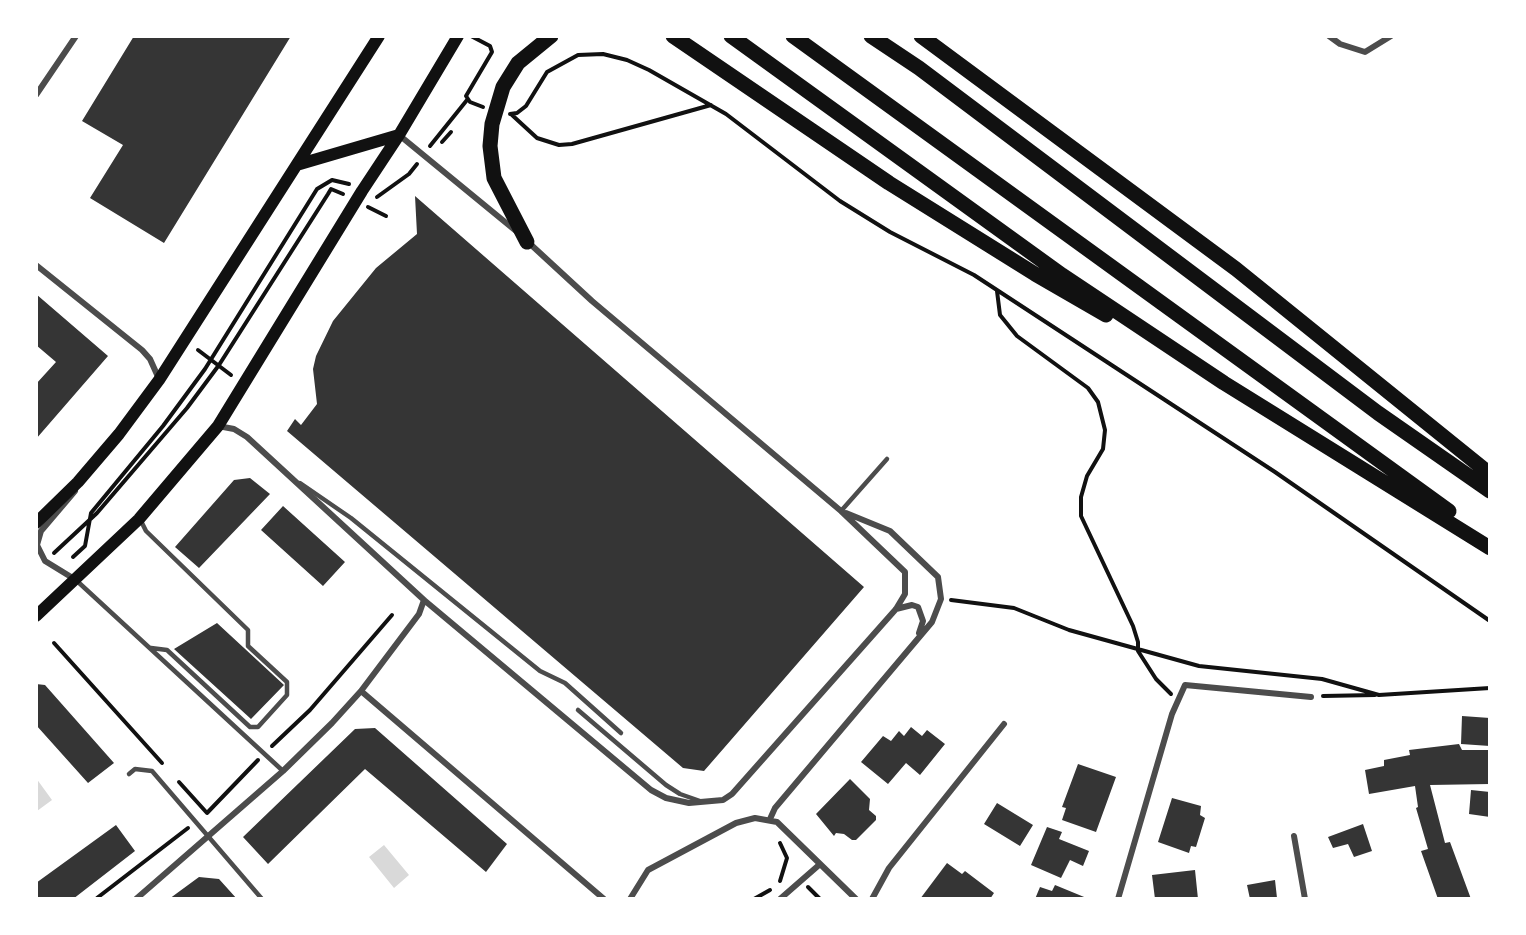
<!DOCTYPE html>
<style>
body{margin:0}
#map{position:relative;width:1526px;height:935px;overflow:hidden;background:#fff;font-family:Signika,sans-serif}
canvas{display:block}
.frame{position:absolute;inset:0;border:38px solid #fff;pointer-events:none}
</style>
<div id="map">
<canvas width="1526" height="935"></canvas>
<div class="frame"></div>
</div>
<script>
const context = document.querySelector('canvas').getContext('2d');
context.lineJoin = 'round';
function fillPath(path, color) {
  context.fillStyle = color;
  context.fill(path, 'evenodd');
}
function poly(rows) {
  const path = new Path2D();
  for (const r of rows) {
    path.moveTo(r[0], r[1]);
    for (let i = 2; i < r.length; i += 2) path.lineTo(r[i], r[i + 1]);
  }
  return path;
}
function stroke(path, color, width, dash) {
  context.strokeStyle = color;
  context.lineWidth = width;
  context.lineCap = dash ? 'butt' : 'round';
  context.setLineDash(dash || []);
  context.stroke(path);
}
fillPath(poly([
 [36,778,52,800,37,811,36,809],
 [384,845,409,875,394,888,369,857]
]), '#d9d9d9');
fillPath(poly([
 [134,36,291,36,164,243,90,198,123,145,82,121],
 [415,196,864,587,704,771,683,768,287,431,295,419,301,425,317,404,313,369,316,356,333,321,376,268,417,234],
 [36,294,108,356,36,439,36,384,56,362,36,345],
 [250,478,270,494,199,568,175,547,234,480],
 [283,506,345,562,323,586,261,530],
 [217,623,284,685,251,719,174,649],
 [36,684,45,685,114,763,88,783,36,725],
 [1462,716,1490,718,1490,746,1461,744],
 [911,727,922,736,927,730,945,744,920,775,906,763,888,784,861,762,883,736,891,741,899,731,904,736],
 [375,728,507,844,486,872,365,769,268,864,243,837,355,729],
 [1459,744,1462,750,1490,750,1490,784,1430,785,1445,843,1450,842,1471,899,1438,899,1421,851,1428,849,1416,808,1418,807,1415,786,1369,794,1365,770,1384,766,1384,760,1410,755,1409,750],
 [1078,764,1116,777,1096,832,1062,820,1066,808,1062,807],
 [850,779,870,799,869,810,876,816,876,820,856,840,852,840,844,834,836,833,834,836,816,814],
 [1471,790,1490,792,1490,817,1469,814],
 [1172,798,1201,806,1200,815,1205,818,1196,847,1191,846,1189,853,1158,842],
 [997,803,1033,825,1020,846,984,824],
 [1363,824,1372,851,1354,857,1348,844,1333,848,1328,837],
 [116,825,135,851,73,899,36,899,36,883],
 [1047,827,1062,832,1059,839,1089,851,1083,866,1070,860,1061,878,1031,865],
 [947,863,962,874,965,871,994,893,990,899,920,899],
 [1195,870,1198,899,1155,899,1152,875],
 [199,877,219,879,237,899,169,899],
 [1275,880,1277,898,1250,899,1247,885],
 [1055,885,1089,899,1035,899,1040,887,1052,891]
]), '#353535');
stroke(poly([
 [471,36,490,46,492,52,466,96,470,102,483,107],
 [510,114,517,113,526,106,547,72,578,55,603,54,627,60,649,70,726,114,840,201,890,232,974,275,1275,472,1490,621],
 [512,115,537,138,559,145,572,144,711,105],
 [442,142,451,132],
 [430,146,467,100],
 [377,197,409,174,417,164],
 [368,207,386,216],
 [997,291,1000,315,1017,336,1088,388,1098,402,1105,430,1103,449,1087,476,1081,497,1081,516,1133,626,1138,642,1138,651,1156,679,1171,694],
 [198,350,231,375],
 [54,553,97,513,187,408,219,365,328,194,331,189,343,194],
 [73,557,85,546,91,513,163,426,205,369,317,189,332,180,349,184],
 [951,600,1014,608,1069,630,1199,666,1322,679,1379,695,1490,688],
 [54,643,162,763],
 [1323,696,1375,695],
 [272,746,310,710,392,615],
 [179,782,207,813,258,760],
 [780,843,787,858,780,881],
 [808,887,820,899],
 [97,898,188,828],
 [754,899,770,890]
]), '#111', 4);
stroke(poly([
 [300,483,351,518,540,671,565,683,621,733],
 [841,511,887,459],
 [140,519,146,531,248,630,248,646,287,682,287,695,258,727,250,727,167,650,151,648],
 [77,581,283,771],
 [578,710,666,785,680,794,700,801],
 [129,774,135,769,152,771,262,899]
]), '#4c4c4c', 4.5);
stroke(poly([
 [1329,36,1340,44,1365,52,1391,36],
 [36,95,76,36],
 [399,135,516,231],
 [36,265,142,350,150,359,159,379],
 [218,426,234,429,247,437,424,600,651,790,666,798,689,803,723,800,732,794,896,609,905,594,905,572,841,511,592,301,528,242],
 [75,491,41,531,37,545,45,561,76,580],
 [896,609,912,605,918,607,923,621,919,633],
 [361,691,604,899],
 [770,819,775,808,932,622,941,599,938,577,890,531,846,513],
 [1294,836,1305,899],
 [136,899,283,771,332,723,361,691,419,614,424,600],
 [630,899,648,870,736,823,755,818,777,822,856,899],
 [780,899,819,865],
 [872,899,889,868,1004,724],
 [1118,899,1172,714,1185,685,1311,697]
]), '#4c4c4c', 6);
stroke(poly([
 [300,164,399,135],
 [36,523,78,482,119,434,159,380,379,36],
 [36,616,139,519,218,426,362,191,399,135,458,36]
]), '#111', 12);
stroke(poly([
 [673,36,889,183,1035,274,1106,315],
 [731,36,1062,275,1224,383,1490,548],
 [793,36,1449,511],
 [871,36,919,68,1378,413,1490,491],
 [921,36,1236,269,1490,474],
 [527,242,494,178,490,146,492,124,503,87,518,63,551,36]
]), '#111', 15);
</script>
